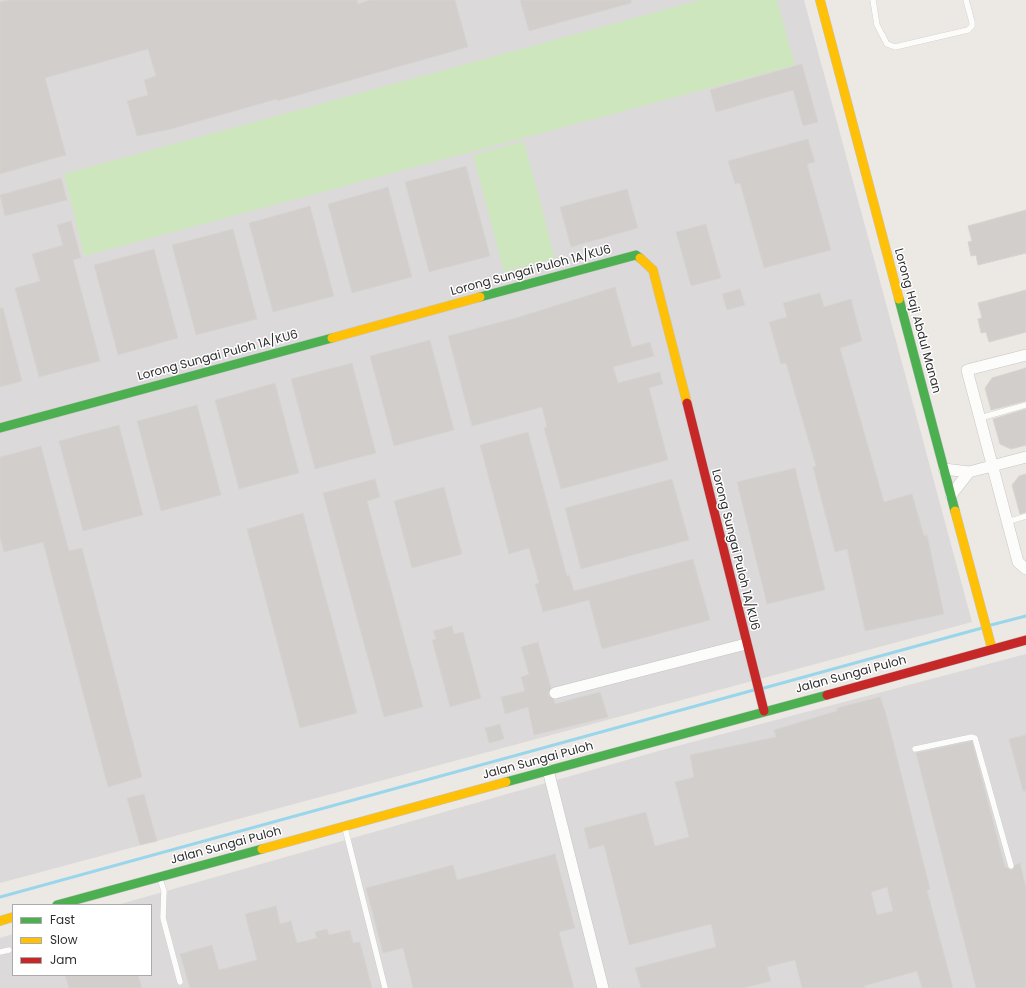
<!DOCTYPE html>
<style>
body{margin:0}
#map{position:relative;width:1026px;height:988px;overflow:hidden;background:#ece8e4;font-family:Poppins,sans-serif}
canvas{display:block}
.legend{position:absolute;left:12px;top:904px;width:140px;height:72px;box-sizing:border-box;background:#fff;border:1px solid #ababab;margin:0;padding:5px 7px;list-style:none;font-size:12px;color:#2e2e2e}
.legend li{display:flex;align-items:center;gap:8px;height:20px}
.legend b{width:20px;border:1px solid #ababab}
</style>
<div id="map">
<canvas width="1026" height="988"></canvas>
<ul class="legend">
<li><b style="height:5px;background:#4caf50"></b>Fast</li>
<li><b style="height:5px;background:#ffc107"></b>Slow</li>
<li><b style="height:5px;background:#c62828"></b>Jam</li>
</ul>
</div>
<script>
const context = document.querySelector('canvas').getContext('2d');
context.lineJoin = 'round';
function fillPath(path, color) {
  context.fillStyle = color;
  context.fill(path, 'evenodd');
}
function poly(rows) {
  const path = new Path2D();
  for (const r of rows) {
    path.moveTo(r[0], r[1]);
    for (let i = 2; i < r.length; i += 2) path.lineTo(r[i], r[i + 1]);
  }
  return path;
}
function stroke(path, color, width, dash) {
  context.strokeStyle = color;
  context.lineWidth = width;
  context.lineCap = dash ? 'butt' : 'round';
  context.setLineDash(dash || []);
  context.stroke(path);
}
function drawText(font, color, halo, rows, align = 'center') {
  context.font = font + ' Poppins,sans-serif';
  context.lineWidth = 3;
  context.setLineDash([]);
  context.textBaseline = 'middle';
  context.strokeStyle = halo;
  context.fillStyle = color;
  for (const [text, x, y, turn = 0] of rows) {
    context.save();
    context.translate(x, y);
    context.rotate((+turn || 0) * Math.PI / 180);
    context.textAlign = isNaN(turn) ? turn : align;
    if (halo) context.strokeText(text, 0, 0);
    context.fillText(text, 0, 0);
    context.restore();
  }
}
fillPath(poly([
 [0,0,804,0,972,622,0,883],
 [1026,654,1026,988,0,988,0,938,13,934,13,975,151,975,151,905,117,905,662,750]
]), '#dcd9db');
fillPath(poly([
 [700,0,777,0,795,65,84,256,64,174],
 [524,141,555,258,504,272,473,155]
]), '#cee6be');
stroke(poly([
 [991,625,1026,616],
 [764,688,982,628],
 [0,897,754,690]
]), '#99d6ec', 3);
const building = poly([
 [9,0,357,0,358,4,370,0,455,0,468,47,277,101,277,99,171,129,137,136,127,101,148,95,144,80,156,76,148,49,45,78,66,155,0,174,0,2,9,0],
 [520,0,631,0,631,3,529,31,520,0],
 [802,64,818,122,803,126,793,90,716,112,710,90,802,64],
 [808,139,815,162,807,164,831,250,764,268,740,183,735,184,728,161,808,139],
 [466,166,490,256,429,272,405,182,466,166],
 [61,178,67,200,5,216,0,195,61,178],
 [388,187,412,277,352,293,328,204,388,187],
 [627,189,638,228,571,247,560,207,627,189],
 [310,206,334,296,273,312,249,223,310,206],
 [1026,210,1026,253,978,265,976,255,971,256,968,242,972,241,968,226,1026,210],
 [71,221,81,258,73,260,100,361,39,377,15,288,40,281,32,254,63,245,57,225,71,221],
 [706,224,721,278,691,286,676,232,706,224],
 [233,229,257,319,196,335,172,245,233,229],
 [154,249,178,338,118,355,94,265,154,249],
 [615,287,632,347,650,342,654,356,613,367,618,383,660,372,663,384,649,388,668,460,561,489,544,428,547,427,542,407,472,426,448,336,516,318,615,287],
 [740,289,745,305,727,310,722,294,740,289],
 [1026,290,1026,332,989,342,986,332,981,333,978,319,982,318,978,303,1026,290],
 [820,293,824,307,851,299,862,341,840,348,884,502,912,494,924,536,927,535,944,614,865,631,847,549,835,552,813,467,816,466,786,363,781,364,769,322,787,317,783,303,820,293],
 [0,308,3,308,22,381,0,387,0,308],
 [430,340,454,430,394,446,370,356,430,340],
 [352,363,376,453,315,469,291,379,352,363],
 [1026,368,1026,401,991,410,985,388,992,378,1026,368],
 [275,383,299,473,239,489,215,400,275,383],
 [197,405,221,495,161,511,137,421,197,405],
 [1026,409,1026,445,1011,449,1000,444,993,419,1026,409],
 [119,425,143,515,83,531,59,441,119,425],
 [528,432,567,576,569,575,574,591,693,559,710,620,602,649,589,600,543,612,535,584,539,583,529,548,509,554,480,445,528,432],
 [41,446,69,551,82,548,142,777,108,787,43,542,4,552,0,537,0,457,41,446],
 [795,468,825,590,767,604,737,482,795,468],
 [1026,474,1026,512,1020,514,1012,485,1019,476,1026,474],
 [375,479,380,497,367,501,423,707,384,717,323,493,375,479],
 [672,479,689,540,581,569,565,508,672,479],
 [444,487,462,554,412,568,394,501,444,487],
 [303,513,357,713,300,728,247,529,303,513],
 [452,626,454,634,463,632,481,698,450,707,432,640,436,639,433,631,452,626],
 [538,642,551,688,548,695,554,700,555,704,600,692,608,717,534,735,528,707,505,714,501,697,525,691,521,677,529,674,521,647,538,642],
 [880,697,886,714,930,889,927,890,953,988,922,988,917,971,864,986,865,988,802,988,795,960,767,967,771,981,743,988,641,988,635,968,716,947,711,924,629,945,604,845,589,849,584,828,646,812,655,846,689,837,675,782,694,777,690,755,776,737,774,730,837,711,837,708,880,697],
 [887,887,893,911,877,915,871,892,887,887],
 [500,724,504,739,489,743,485,728,500,724],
 [1026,735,1026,791,1023,791,1009,739,1026,735],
 [972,741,1005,867,1012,870,1015,865,1020,863,1026,888,1026,988,976,988,916,753,972,741],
 [144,794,157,841,140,845,127,798,144,794],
 [555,854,575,928,559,932,574,988,413,988,403,948,383,953,366,888,453,865,457,880,555,854],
 [276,906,280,924,291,921,297,943,317,938,315,932,327,929,329,935,350,930,353,943,360,942,372,988,190,988,180,954,212,945,219,970,257,960,245,914,276,906],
 [65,975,138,975,142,988,69,988,65,975]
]);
fillPath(building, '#d1cecb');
stroke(building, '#d7d4d0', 1);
const lane = poly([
 [873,0,877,25,887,44,895,47,968,30,972,26,972,22,966,0],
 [980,418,1026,405],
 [1007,522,1026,516],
 [915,749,972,737,975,738,1011,866],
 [345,828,385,988],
 [160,879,164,891,163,918,180,982],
 [0,952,9,950]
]);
const street = poly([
 [1026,355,967,370,1018,562,1026,569],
 [944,469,969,472,1026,457],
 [951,495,969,472],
 [555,693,746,644],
 [548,770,603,988]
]);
const fast = poly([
 [480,297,636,255,640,258],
 [899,299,955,511],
 [0,428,332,338],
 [506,782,827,695],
 [57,905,262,849]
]);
const slow = poly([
 [820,0,899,299],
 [640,258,653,270,687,403],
 [332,338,480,297],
 [955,511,992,649],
 [262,849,506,782],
 [0,921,13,917]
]);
const jam = poly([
 [687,403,764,711],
 [827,695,1026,640]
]);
stroke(lane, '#c5c4c5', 6);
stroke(street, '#c5c4c5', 12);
stroke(fast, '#c5c4c5', 10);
stroke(slow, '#c5c4c5', 10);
stroke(jam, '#c5c4c5', 10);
stroke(lane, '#fcfcfb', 5.5);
stroke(street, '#fcfcfb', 11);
stroke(fast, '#4caf50', 9);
stroke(slow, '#ffc107', 9);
stroke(jam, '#c62828', 9);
drawText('12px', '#2e2e2e', '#fff', [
 ["Lorong Sungai Puloh 1A/KU6",531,271,-15],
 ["Lorong Haji Abdul Manan",917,321,75],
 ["Lorong Sungai Puloh 1A/KU6",218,356,-15],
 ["Lorong Sungai Puloh 1A/KU6",735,550,76],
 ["Jalan Sungai Puloh",851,675,-15],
 ["Jalan Sungai Puloh",538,761,-15],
 ["Jalan Sungai Puloh",226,846,-15]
]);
</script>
